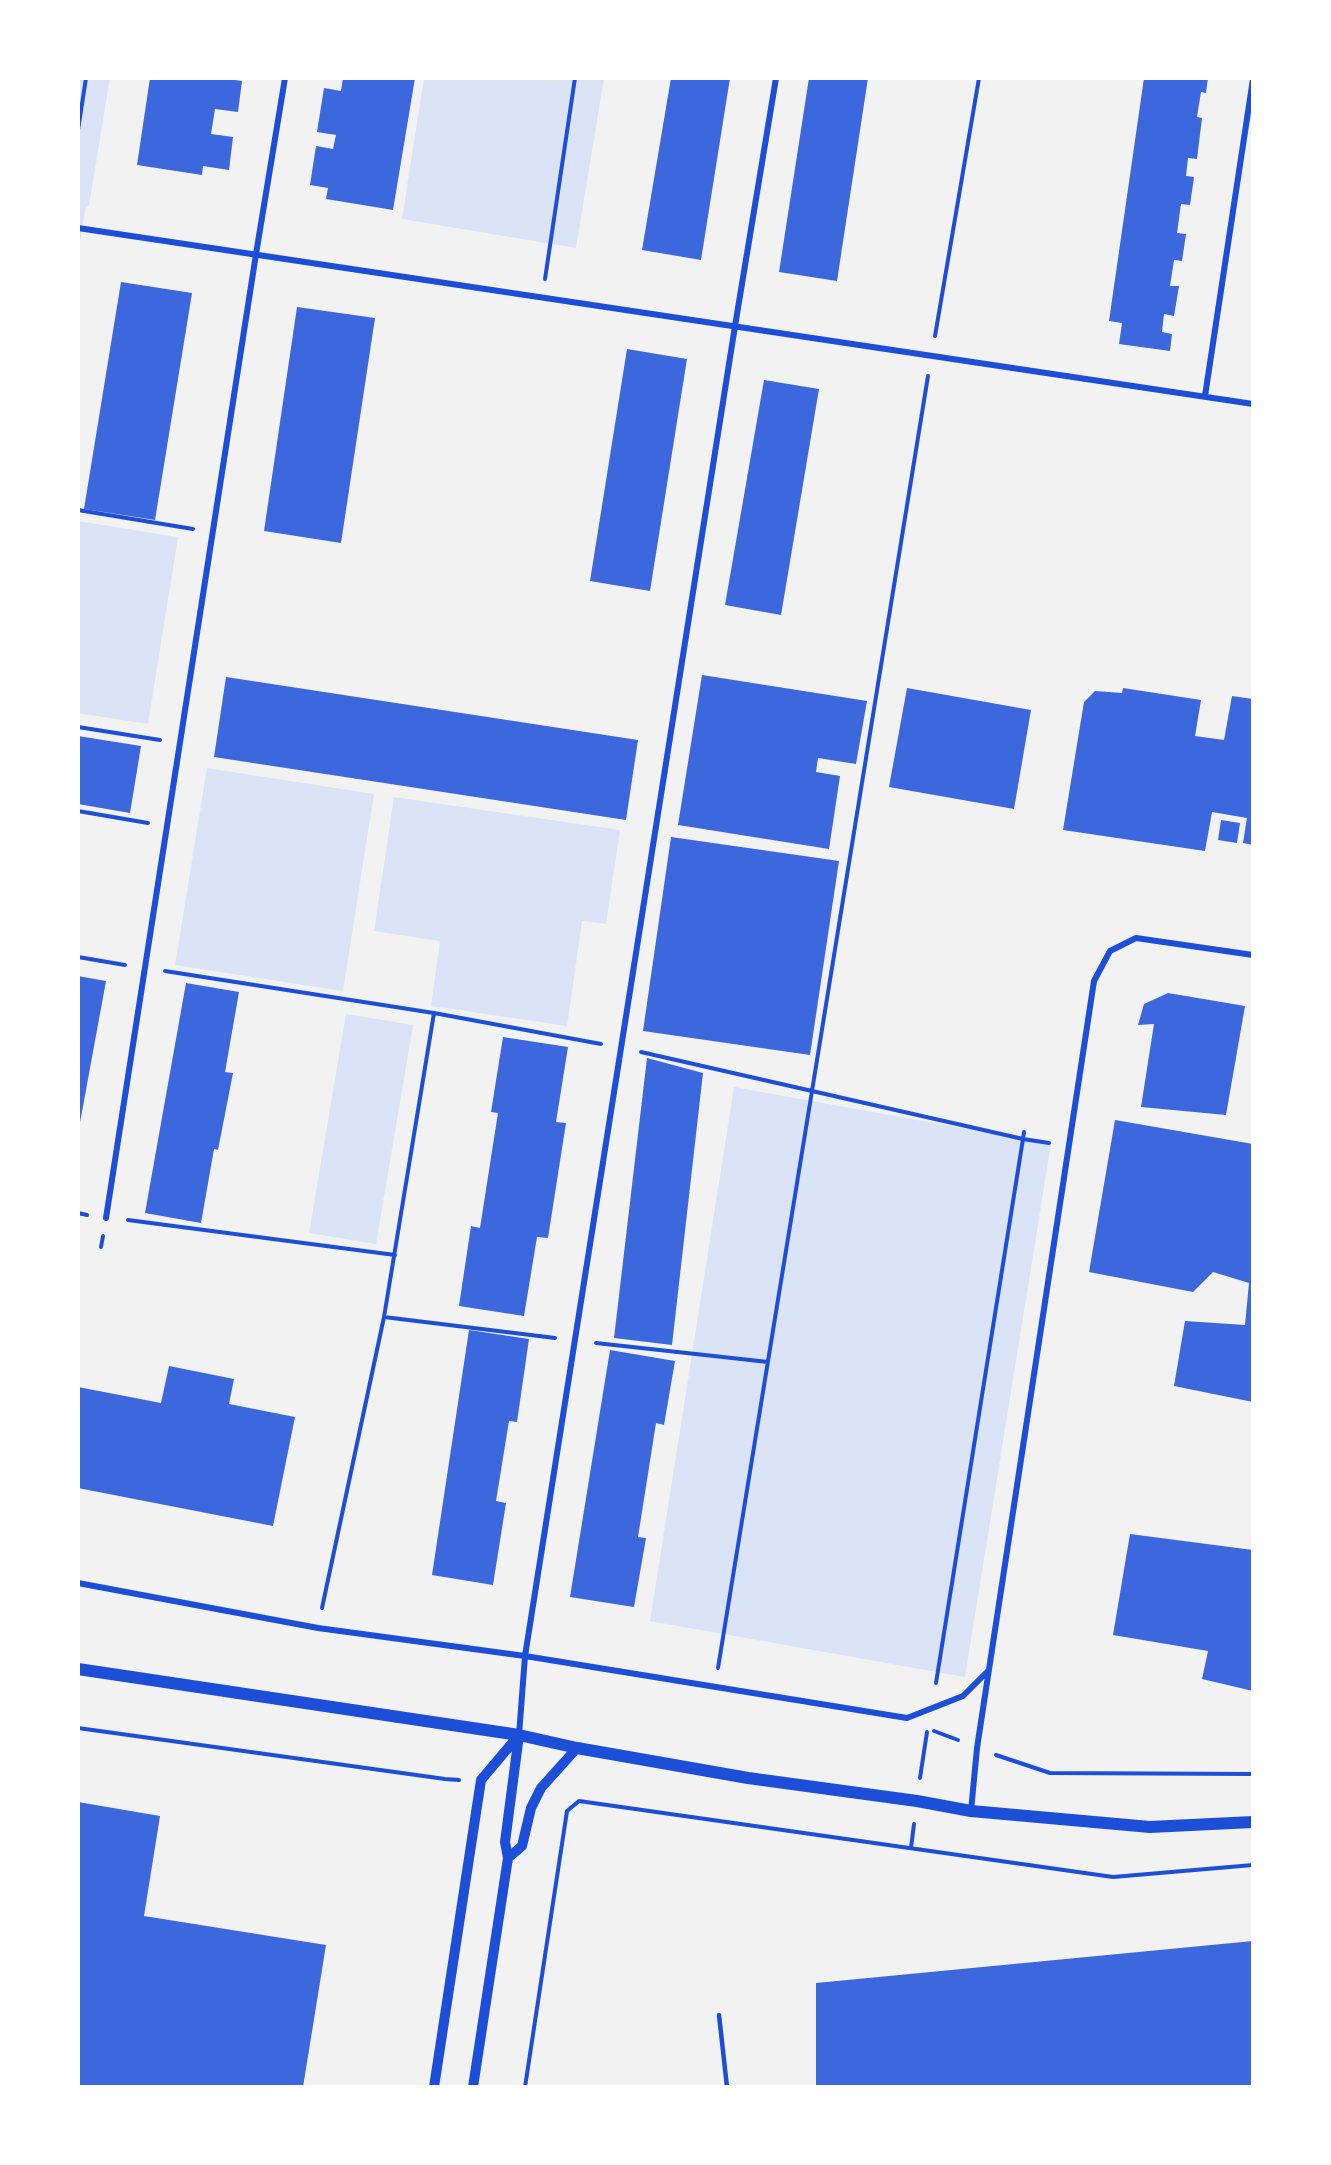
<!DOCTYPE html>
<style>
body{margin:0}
#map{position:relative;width:1331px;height:2165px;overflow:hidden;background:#f2f2f2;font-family:"Times New Roman",serif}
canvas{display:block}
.frame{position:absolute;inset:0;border:80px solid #fff;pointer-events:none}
</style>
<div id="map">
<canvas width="1331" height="2165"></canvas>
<div class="frame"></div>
</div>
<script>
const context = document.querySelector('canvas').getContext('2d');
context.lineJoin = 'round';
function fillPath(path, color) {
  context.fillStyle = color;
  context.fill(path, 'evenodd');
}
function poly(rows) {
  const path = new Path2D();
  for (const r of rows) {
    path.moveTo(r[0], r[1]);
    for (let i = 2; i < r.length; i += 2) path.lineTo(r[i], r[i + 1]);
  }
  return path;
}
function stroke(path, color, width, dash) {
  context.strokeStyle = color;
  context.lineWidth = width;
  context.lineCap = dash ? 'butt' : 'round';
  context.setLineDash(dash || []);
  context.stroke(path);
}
fillPath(poly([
 [78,78,110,78,89,206,86,206,78,254],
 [424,78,604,78,576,248,402,219],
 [78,521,178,537,148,724,78,713],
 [207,768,374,794,343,991,175,965],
 [394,797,620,830,606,924,582,921,567,1026,431,1006,440,941,374,931],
 [346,1014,413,1025,376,1244,309,1233],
 [734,1087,1051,1144,965,1677,650,1621]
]), '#dbe4f7');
fillPath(poly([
 [150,78,221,78,242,81,238,112,215,109,211,134,233,137,229,170,203,166,202,175,137,165],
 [343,78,415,78,393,210,326,199,328,188,310,185,316,146,333,149,336,135,317,132,324,88,341,91],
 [671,78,730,78,701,260,642,250],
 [809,78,868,78,837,281,779,272],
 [1144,78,1208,78,1206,93,1201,92,1197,117,1202,118,1197,159,1188,158,1186,176,1194,177,1190,205,1181,204,1177,233,1186,234,1182,261,1174,260,1170,286,1179,286,1174,316,1164,314,1162,332,1172,334,1170,351,1119,344,1122,323,1109,321],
 [121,282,192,293,155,520,84,509],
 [297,307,375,318,341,543,264,531],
 [627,349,687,359,650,591,590,581],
 [764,380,819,389,781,615,725,605],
 [702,675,867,701,856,764,818,758,816,772,840,776,829,849,678,825],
 [226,677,638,740,626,820,214,757],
 [907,688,1031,710,1014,809,889,787],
 [1123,688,1201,700,1195,736,1224,740,1232,696,1253,699,1253,845,1243,843,1247,818,1212,812,1205,851,1063,830,1084,702,1095,691,1122,693],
 [78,736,141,746,130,813,78,804],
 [1221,820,1240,823,1237,843,1218,840],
 [671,837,839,861,810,1055,643,1031],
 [78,976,106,981,79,1128,78,1128],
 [186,983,239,992,225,1072,233,1073,218,1150,214,1149,201,1223,145,1213],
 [1168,993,1245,1006,1226,1115,1141,1107,1154,1024,1138,1025,1144,1004],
 [503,1037,568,1047,556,1122,566,1123,548,1238,537,1237,524,1316,459,1306,471,1226,480,1228,498,1113,491,1112],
 [647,1058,703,1073,672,1345,614,1338],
 [1115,1120,1253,1144,1253,1402,1174,1386,1185,1321,1245,1325,1249,1283,1213,1272,1193,1292,1089,1272],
 [469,1330,529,1339,517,1422,509,1421,496,1501,506,1503,493,1585,432,1575],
 [610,1350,675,1361,664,1425,656,1423,638,1537,646,1538,634,1607,570,1597],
 [169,1366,234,1379,229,1404,295,1417,273,1526,78,1488,78,1387,161,1403],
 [1130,1534,1253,1550,1253,1691,1202,1679,1208,1651,1113,1635],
 [78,1802,160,1816,144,1916,326,1945,303,2087,78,2087],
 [1253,1941,1253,2087,816,2087,816,1983]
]), '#3d67dc');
stroke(poly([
 [78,130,86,78],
 [545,279,575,78],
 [935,336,979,78],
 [928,376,812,1091,1023,1139,1024,1132],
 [78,510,193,529],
 [78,727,160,740],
 [78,811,148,823],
 [78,957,125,965],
 [165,971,434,1013,601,1044],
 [641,1052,812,1091,718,1668],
 [78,1213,87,1215],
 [128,1220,395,1255],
 [101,1247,103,1236],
 [384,1317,434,1013],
 [596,1343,768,1362],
 [322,1608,384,1317,555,1338],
 [936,1683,1023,1139,1049,1143],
 [78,1728,445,1779,459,1780],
 [934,1731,958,1740],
 [996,1755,1050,1773,1253,1774],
 [920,1778,927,1732],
 [911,1848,914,1824],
 [525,2087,567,1811,579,1801,1113,1877,1253,1865]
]), '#1d4ed8', 4);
stroke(poly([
 [719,2015,727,2087]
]), '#1d4ed8', 4.5);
stroke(poly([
 [78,228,1253,404],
 [1205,396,1253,79],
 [106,1218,256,254,285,78],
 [78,1583,318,1628,525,1656,907,1718,963,1696,988,1671],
 [519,1735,525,1656,735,326,776,78],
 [971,1811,977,1748,1094,981,1110,951,1136,938,1253,955]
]), '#1d4ed8', 6);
stroke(poly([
 [508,1858,522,1846,531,1808,541,1788,577,1748],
 [434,2087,481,1780,519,1735],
 [473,2087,508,1858,505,1842,519,1735]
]), '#1d4ed8', 10);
stroke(poly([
 [78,1669,519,1735,577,1748,748,1778,917,1801,971,1811,1150,1827,1253,1822]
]), '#1d4ed8', 12);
</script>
